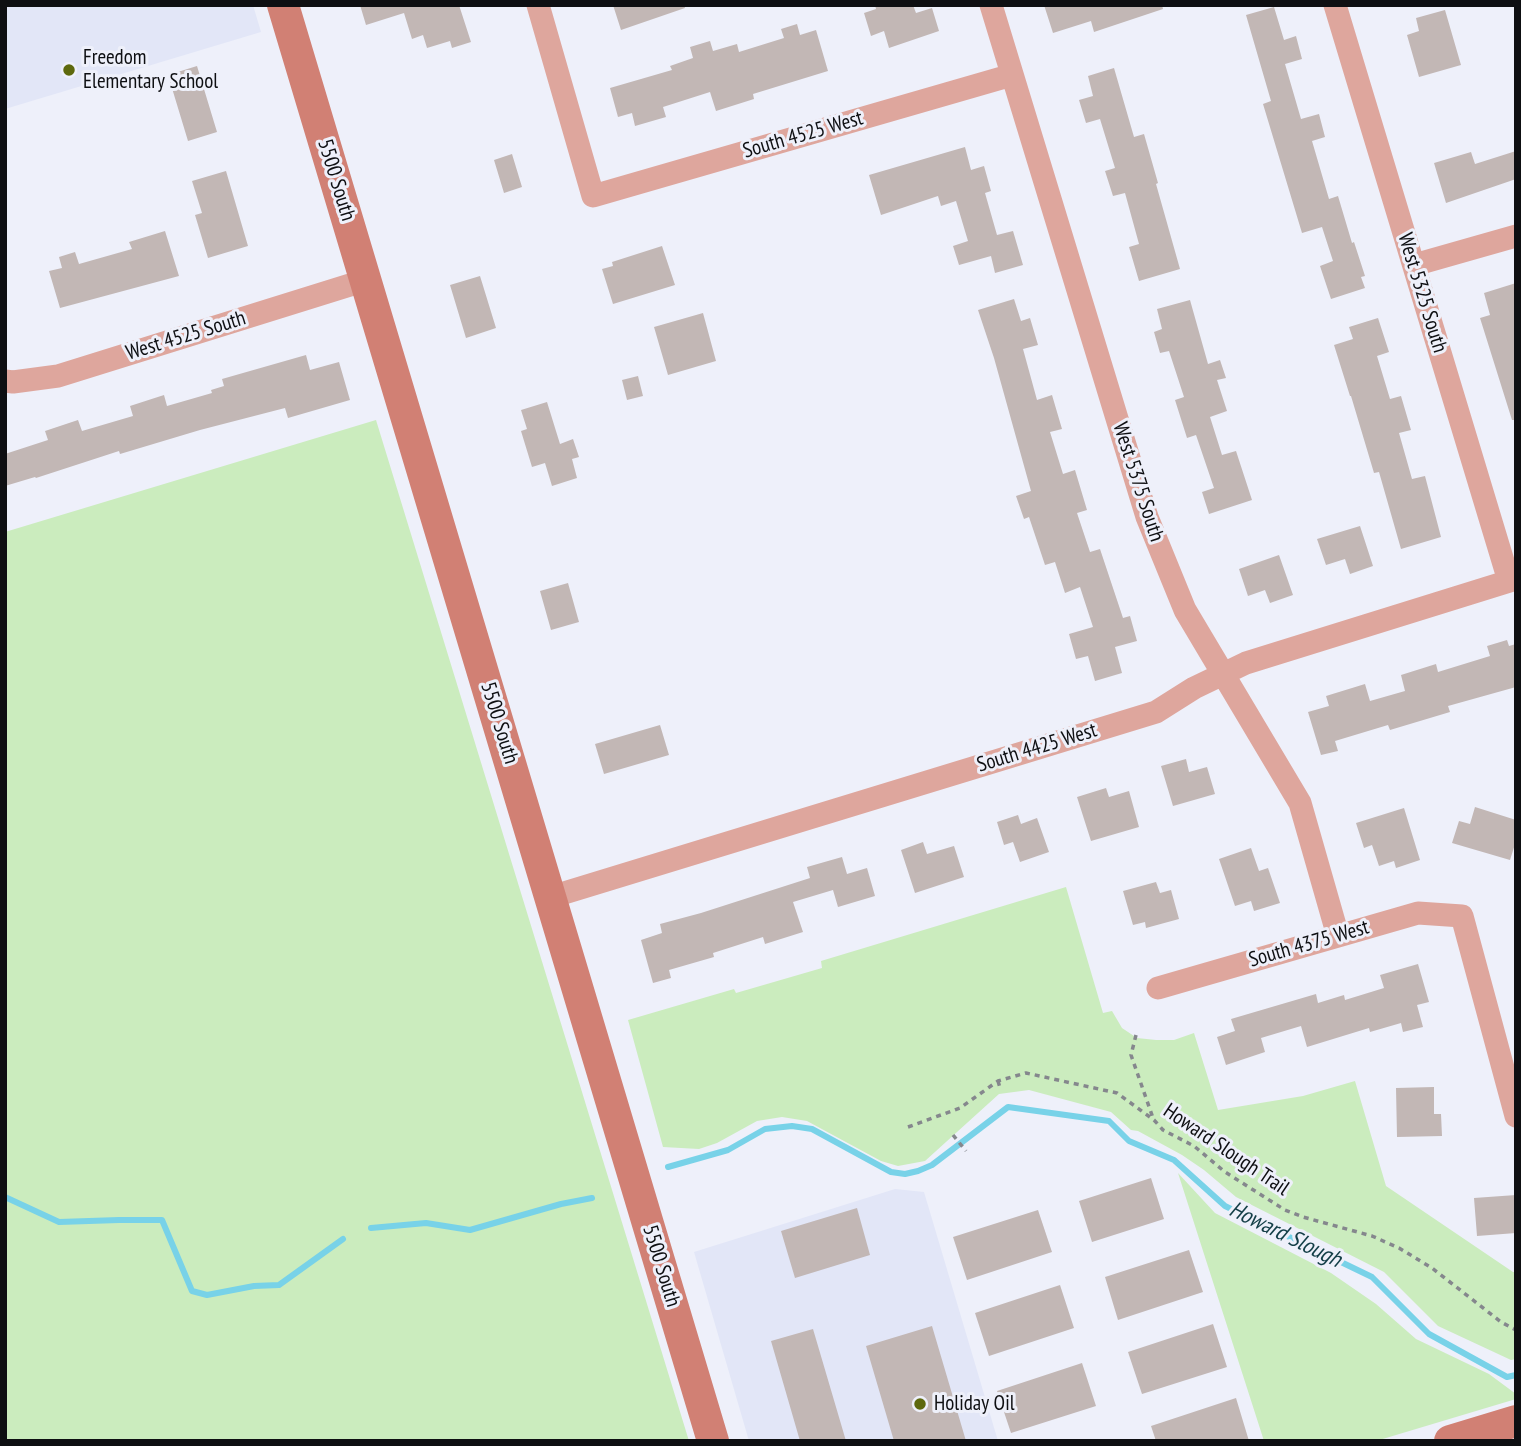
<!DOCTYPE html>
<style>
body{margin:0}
#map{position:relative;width:1521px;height:1446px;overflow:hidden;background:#eef0fa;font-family:"PT Sans Narrow",sans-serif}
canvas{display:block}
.frame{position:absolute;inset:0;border:7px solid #0e0f12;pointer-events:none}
</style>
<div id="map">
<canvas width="1521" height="1446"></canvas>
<div class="frame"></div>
</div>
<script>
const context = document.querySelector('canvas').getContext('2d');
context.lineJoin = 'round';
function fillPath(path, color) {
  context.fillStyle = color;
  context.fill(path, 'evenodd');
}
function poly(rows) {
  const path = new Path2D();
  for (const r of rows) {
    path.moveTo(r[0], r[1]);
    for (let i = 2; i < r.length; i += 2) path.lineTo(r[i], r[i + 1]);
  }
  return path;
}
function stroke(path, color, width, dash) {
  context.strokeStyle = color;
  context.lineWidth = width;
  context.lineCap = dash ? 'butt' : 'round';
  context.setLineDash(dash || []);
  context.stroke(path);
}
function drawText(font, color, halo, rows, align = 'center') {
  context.font = font + ' "PT Sans Narrow",sans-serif';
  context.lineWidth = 6;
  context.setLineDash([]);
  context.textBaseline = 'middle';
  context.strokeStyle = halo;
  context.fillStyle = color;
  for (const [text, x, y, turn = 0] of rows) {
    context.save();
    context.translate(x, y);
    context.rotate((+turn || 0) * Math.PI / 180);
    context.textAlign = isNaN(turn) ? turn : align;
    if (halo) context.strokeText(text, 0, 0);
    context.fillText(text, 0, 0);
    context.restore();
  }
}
fillPath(poly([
 [5,5,253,5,261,32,5,109],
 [895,1189,924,1192,998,1441,749,1441,694,1252]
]), '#e2e6f7');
fillPath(poly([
 [376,420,689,1441,5,1441,5,532],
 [1066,887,1103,1013,1112,1011,1122,1028,1137,1038,1156,1040,1174,1040,1194,1033,1218,1110,1303,1096,1355,1081,1386,1186,1513,1272,1516,1272,1516,1359,1511,1360,1438,1326,1384,1272,1236,1197,1204,1170,1182,1155,1138,1131,1131,1130,1111,1112,1029,1090,999,1094,925,1161,898,1166,881,1161,807,1121,782,1117,757,1121,717,1143,699,1149,663,1147,628,1020,734,989,736,993,822,968,821,961],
 [1178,1173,1215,1213,1331,1273,1376,1304,1416,1339,1489,1374,1516,1394,1516,1399,1376,1441,1264,1441]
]), '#cbecbe');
stroke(poly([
 [668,1167,728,1150,765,1129,792,1126,812,1129,891,1172,905,1174,918,1171,932,1165,1008,1107,1109,1121,1129,1141,1174,1160,1225,1206,1372,1277,1429,1334,1507,1377,1516,1375],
 [5,1197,59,1222,119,1220,162,1220,192,1291,207,1295,254,1286,279,1285,343,1239],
 [371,1228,426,1223,470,1230,561,1204,592,1198]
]), '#78d2e8', 6);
fillPath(poly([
 [360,5,459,5,471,42,452,48,450,41,427,48,423,35,412,39,404,13,366,25],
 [613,5,684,5,685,8,621,30],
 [875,5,913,5,916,13,932,8,939,31,889,48,884,31,871,36,864,13,876,9],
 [1044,5,1162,5,1163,9,1094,32,1091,21,1053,33],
 [1274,7,1284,40,1296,36,1302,59,1285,64,1301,119,1319,114,1325,137,1312,141,1329,199,1338,196,1352,243,1354,242,1365,276,1361,277,1365,288,1331,299,1320,266,1333,261,1322,227,1302,233,1263,104,1271,101,1246,15],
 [1445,10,1461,65,1419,77,1407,35,1419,31,1416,18],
 [797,24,800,35,816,30,828,71,753,94,754,99,716,111,710,92,663,107,666,117,635,126,632,113,618,117,610,88,672,70,670,66,693,58,690,47,710,41,713,51,737,44,739,52,784,38,781,29],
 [197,66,217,132,188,141,168,75],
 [1114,68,1134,137,1144,134,1158,183,1156,184,1180,269,1139,281,1129,247,1139,244,1125,193,1113,196,1105,171,1115,168,1100,119,1086,123,1079,100,1093,96,1088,76],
 [965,147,971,170,984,166,991,191,985,193,997,235,1013,231,1023,265,995,273,991,256,959,265,953,246,968,241,956,201,941,206,938,196,881,215,869,175],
 [1516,151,1516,179,1446,203,1434,163,1471,152,1475,164],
 [512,154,522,187,504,193,494,160],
 [226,171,248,246,208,258,195,215,202,213,192,181],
 [165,231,179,276,60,308,49,271,62,268,59,257,75,252,79,264,132,249,129,242],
 [662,246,675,285,613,304,602,269,613,266,612,262],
 [480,276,496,328,466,338,450,285],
 [1516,283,1516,420,1512,420,1480,318,1490,315,1484,293],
 [1014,299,1021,321,1030,318,1038,345,1023,349,1037,400,1052,395,1062,429,1050,432,1063,474,1075,470,1087,510,1077,513,1090,552,1100,549,1123,618,1130,616,1137,641,1115,647,1122,673,1095,681,1088,656,1076,659,1069,634,1093,627,1080,587,1065,593,1055,562,1045,565,1029,517,1024,519,1016,496,1031,491,994,358,978,310],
 [1190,300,1208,364,1220,360,1226,378,1217,380,1227,411,1210,417,1222,455,1236,451,1252,500,1209,514,1202,492,1214,488,1196,435,1187,438,1175,400,1184,397,1169,351,1160,353,1154,332,1162,329,1157,309],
 [703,313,716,361,668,375,654,327],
 [1378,318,1389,352,1377,356,1390,399,1401,396,1411,430,1399,433,1412,479,1425,476,1441,537,1401,549,1379,472,1374,473,1351,396,1350,396,1334,345,1353,339,1349,327],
 [306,355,310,370,339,362,350,400,288,418,285,408,200,430,120,454,119,451,36,478,35,477,5,486,5,454,48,440,45,431,78,420,82,431,133,416,130,406,164,395,167,406,212,393,211,390,224,386,222,379],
 [638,376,643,396,627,400,622,380],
 [547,402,560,444,573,439,579,457,572,459,577,478,552,486,545,463,532,467,521,431,527,429,521,410],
 [1360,526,1373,566,1350,574,1345,559,1326,565,1317,539],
 [1279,555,1293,595,1270,603,1265,590,1248,596,1239,569],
 [568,583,579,622,551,630,540,591],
 [1507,640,1509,646,1516,644,1516,687,1448,706,1450,712,1390,730,1388,725,1335,741,1338,751,1321,755,1308,712,1329,706,1326,696,1365,684,1370,701,1405,691,1401,675,1436,664,1438,672,1490,656,1487,646],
 [660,725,669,755,604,774,595,744],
 [1186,759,1189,772,1207,767,1215,794,1173,806,1161,766],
 [1106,788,1109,797,1129,791,1139,827,1091,841,1077,797],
 [1475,807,1516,820,1516,841,1510,860,1452,843,1459,821,1470,824],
 [1404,808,1420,860,1396,868,1394,861,1379,866,1372,845,1364,848,1356,823],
 [1018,815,1021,824,1037,818,1049,852,1020,862,1013,842,1004,845,997,822],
 [923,842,927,854,954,846,964,877,915,893,901,850],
 [1251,848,1259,871,1268,868,1280,903,1254,911,1251,901,1235,906,1219,859],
 [842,857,847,874,867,868,875,896,838,907,833,890,793,902,803,932,765,944,763,937,713,953,714,957,669,970,671,978,653,983,641,940,662,933,660,924,701,913,810,878,807,867],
 [1156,882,1160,893,1171,890,1179,919,1146,928,1145,922,1133,925,1123,891],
 [1418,964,1429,1002,1417,1005,1423,1027,1403,1032,1401,1023,1370,1032,1369,1028,1307,1047,1301,1026,1261,1038,1265,1052,1226,1065,1217,1037,1235,1031,1231,1019,1316,994,1318,1003,1344,995,1345,1000,1384,988,1380,975],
 [1434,1087,1434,1114,1441,1114,1442,1136,1397,1137,1396,1088],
 [1151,1178,1164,1219,1092,1242,1079,1201],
 [1516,1195,1516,1233,1477,1236,1474,1198],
 [857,1208,870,1255,795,1278,781,1231],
 [1038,1210,1052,1252,967,1280,953,1237],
 [1189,1250,1203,1292,1118,1320,1105,1277],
 [1060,1285,1074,1328,989,1356,975,1313],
 [1213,1324,1227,1367,1142,1394,1128,1352],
 [932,1326,966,1441,894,1441,866,1346],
 [813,1329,846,1441,800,1441,771,1341],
 [1082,1363,1096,1406,1011,1433,997,1391],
 [1236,1398,1249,1441,1156,1441,1151,1426]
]), '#c2b7b5');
stroke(poly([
 [1136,1035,1131,1055,1153,1118],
 [998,1081,1000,1088],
 [908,1127,960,1108,998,1081,1026,1073,1117,1093,1154,1120,1163,1130,1194,1146,1225,1172,1285,1210,1303,1217,1372,1236,1399,1248,1432,1268,1501,1322,1516,1330],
 [953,1135,966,1151]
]), '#85878d', 3.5, [5, 5]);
stroke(poly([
 [538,5,593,196,1012,75],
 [991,5,1147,517,1185,610,1300,803,1338,936],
 [1335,5,1509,581],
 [1414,265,1516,236],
 [5,381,13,382,58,376,366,280],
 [551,897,1156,712,1194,688,1246,663,1516,579],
 [1158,988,1418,913,1462,916,1516,1116]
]), '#dea69d', 23);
stroke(poly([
 [283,5,713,1441],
 [1450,1441,1516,1421]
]), '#d18074', 32);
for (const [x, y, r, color] of [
 [69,70,7,"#5d680d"],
 [920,1404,7,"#5d680d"]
]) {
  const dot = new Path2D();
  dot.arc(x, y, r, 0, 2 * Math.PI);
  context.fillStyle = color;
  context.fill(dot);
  stroke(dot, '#eef0fa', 2.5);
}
drawText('21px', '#0e0f12', '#eef0fa', [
 ["Freedom",83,58],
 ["Elementary School",83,82],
 ["Holiday Oil",934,1404]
], 'left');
drawText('21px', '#0e0f12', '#eef0fa', [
 ["South 4525 West",803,135,-16],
 ["5500 South",336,180,73],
 ["West 5325 South",1422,293,73],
 ["West 4525 South",186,336,-17],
 ["West 5375 South",1138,482,72],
 ["5500 South",499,723,73],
 ["South 4425 West",1037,748,-17],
 ["South 4375 West",1309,944,-16],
 ["Howard Slough Trail",1226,1150,34],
 ["5500 South",661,1266,73]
]);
drawText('italic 23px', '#133e47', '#eef0fa', [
 ["Howard Slough",1285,1235,26]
]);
</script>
